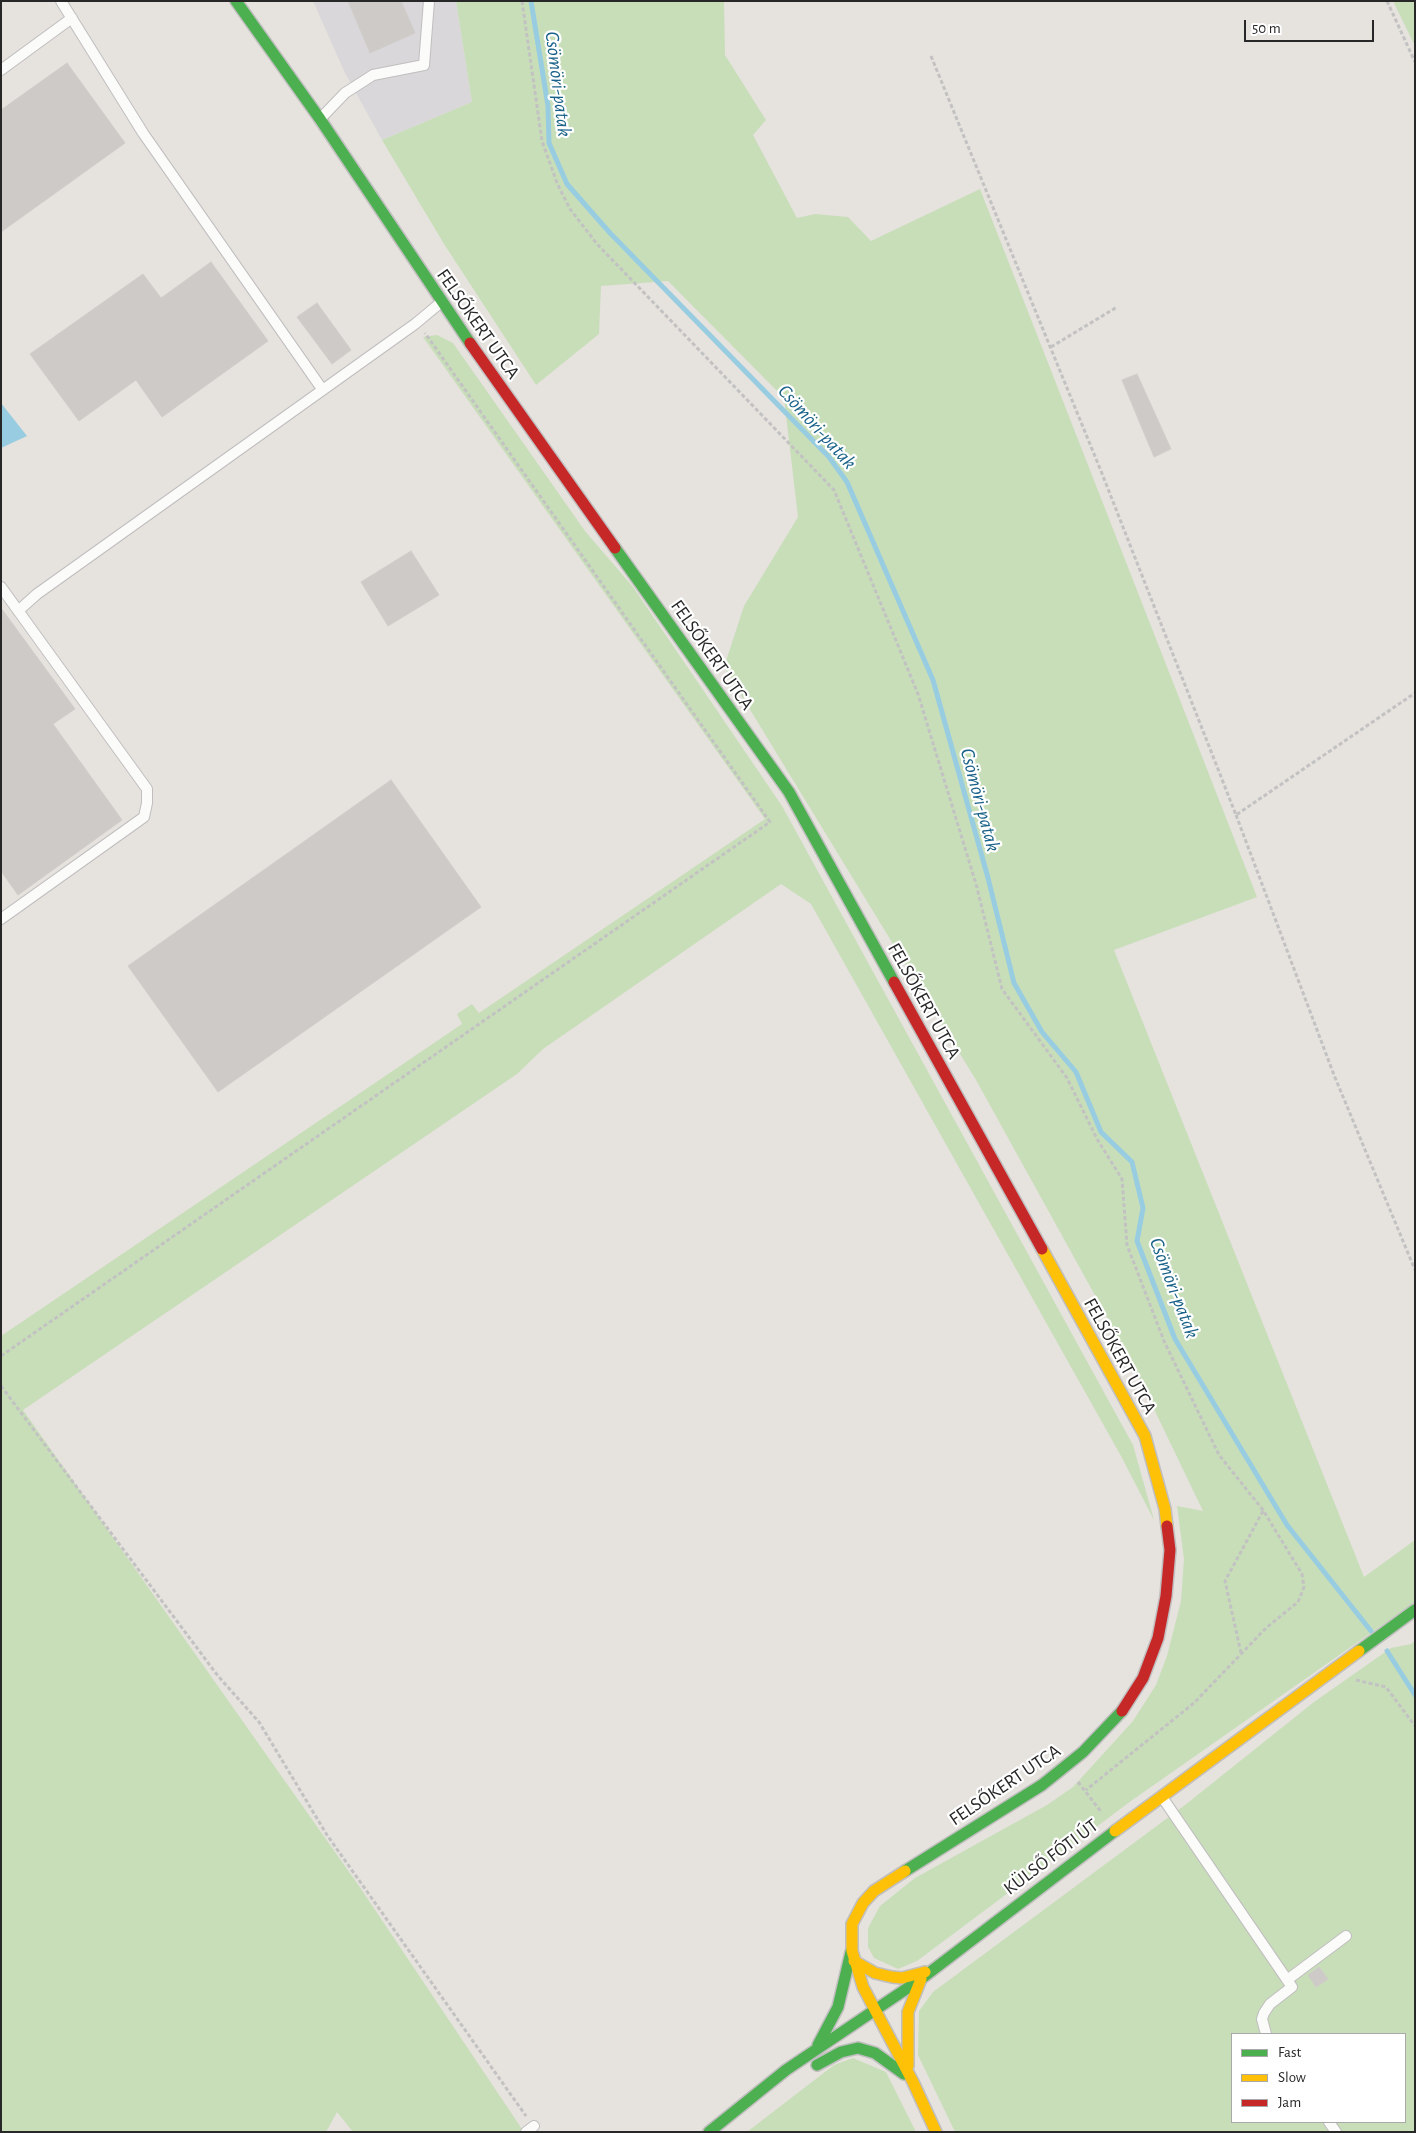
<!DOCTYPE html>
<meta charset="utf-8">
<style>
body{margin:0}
#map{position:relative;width:1416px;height:2133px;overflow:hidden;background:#e6e2de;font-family:"Alegreya Sans",sans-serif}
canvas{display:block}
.frame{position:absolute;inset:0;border:2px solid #272727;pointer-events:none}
.legend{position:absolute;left:1231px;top:2033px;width:175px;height:90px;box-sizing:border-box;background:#fff;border:1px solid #a9a9a9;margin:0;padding:6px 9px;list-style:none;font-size:15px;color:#272727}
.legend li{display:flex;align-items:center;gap:10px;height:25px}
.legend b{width:25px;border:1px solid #a9a9a9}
.scale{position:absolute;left:1244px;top:20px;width:130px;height:22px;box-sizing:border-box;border:2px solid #272727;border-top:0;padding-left:6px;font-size:15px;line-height:18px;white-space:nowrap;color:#272727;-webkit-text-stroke:4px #fff;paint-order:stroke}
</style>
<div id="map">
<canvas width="1416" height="2133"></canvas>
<div class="frame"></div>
<ul class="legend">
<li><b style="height:6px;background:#4caf50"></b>Fast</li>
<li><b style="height:6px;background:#ffc107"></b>Slow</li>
<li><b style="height:6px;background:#c62828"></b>Jam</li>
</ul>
<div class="scale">50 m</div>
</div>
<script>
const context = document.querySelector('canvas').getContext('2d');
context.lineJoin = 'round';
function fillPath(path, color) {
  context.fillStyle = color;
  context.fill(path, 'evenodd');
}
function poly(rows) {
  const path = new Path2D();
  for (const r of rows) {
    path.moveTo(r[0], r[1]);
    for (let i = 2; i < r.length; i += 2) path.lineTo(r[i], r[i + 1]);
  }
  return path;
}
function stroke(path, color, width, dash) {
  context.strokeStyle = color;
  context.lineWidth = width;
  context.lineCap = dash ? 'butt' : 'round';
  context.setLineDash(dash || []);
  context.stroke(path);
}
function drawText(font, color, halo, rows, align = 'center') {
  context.font = font + ' "Alegreya Sans",sans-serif';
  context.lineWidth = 4.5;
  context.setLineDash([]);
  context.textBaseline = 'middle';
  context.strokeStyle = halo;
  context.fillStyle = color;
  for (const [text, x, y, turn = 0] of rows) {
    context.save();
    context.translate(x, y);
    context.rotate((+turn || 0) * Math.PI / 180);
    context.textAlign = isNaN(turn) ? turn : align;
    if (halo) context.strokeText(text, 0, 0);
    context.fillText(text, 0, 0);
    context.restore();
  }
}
fillPath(poly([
 [313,1,456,1,472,102,382,140,345,73]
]), '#d9d7d9');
fillPath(poly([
 [456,1,724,1,725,55,766,120,753,135,797,218,815,214,848,217,871,241,980,189,1257,897,1114,950,1364,1577,1415,1540,1415,1602,1131,1801,917,1961,898,1969,874,1958,868,1947,868,1928,880,1906,915,1878,1047,1805,1073,1787,1133,1721,1156,1685,1167,1656,1181,1601,1184,1559,1177,1506,1203,1511,1128,1355,976,1080,724,667,744,606,798,517,784,398,668,281,601,286,599,334,536,385,444,244,382,140,472,102],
 [1393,1,1415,1,1415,46],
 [437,335,453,343,585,531,633,587,782,806,1133,1445,1154,1520,1121,1456,811,904,781,884,543,1049,517,1074,23,1410,359,1886,524,2132,353,2132,337,2112,326,2132,1,2132,1,1336,462,1024,457,1014,472,1004,479,1013,765,819,423,337],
 [1415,1641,1415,2132,955,2132,918,2055,919,2011,933,1992,1185,1805,1314,1702,1391,1648,1411,1644],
 [1232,2034,1405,2034,1405,2122,1232,2122],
 [853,2058,886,2072,916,2132,747,2132,834,2065]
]), '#c8deb9');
fillPath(poly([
 [1,403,27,436,1,448]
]), '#98cde1');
stroke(poly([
 [531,1,548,106,549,143,567,184,610,233,829,457,847,482,933,680,988,878,1014,983,1042,1032,1076,1072,1101,1132,1132,1162,1143,1208,1137,1241,1175,1339,1287,1525,1371,1631],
 [1387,1651,1415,1695]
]), '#98cde1', 5);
const building = poly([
 [348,1,401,1,415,33,370,53,348,1],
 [67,63,125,143,1,232,1,110,67,63],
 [211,262,268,341,162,417,136,380,79,421,30,354,143,274,161,298,211,262],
 [317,303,351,350,332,364,297,317,317,303],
 [1137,374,1171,449,1154,457,1122,380,1137,374],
 [411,551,439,595,388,626,361,582,411,551],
 [1,608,75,709,53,724,122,820,18,895,1,871,1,608],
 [391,780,481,907,218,1092,128,966,391,780],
 [1319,1967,1328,1979,1316,1987,1308,1975,1319,1967]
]);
fillPath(building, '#cdcac7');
stroke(building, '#d0cdca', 1);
const lane = poly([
 [61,1,143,133,322,389],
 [1,70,72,18],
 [321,118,345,93,373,75,424,65,429,1],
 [1,587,147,789,147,803,144,817,1,919],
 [18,611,37,594,415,324,439,304],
 [1162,1797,1292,1987,1270,2004,1264,2013,1262,2019,1266,2034],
 [1287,1980,1346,1936],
 [1329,2122,1336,2132],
 [526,2132,534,2126]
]);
const fast = poly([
 [236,1,320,119,470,343],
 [615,548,789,792,894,982],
 [1359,1651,1415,1610],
 [905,1871,1042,1785,1083,1752,1122,1711],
 [818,2045,838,2007,851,1952],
 [817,2065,841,2052,858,2048,875,2053,904,2074],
 [709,2132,786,2070,921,1979,1115,1831]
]);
const slow = poly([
 [1042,1249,1145,1436,1165,1509,1167,1526],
 [1115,1831,1359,1651],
 [905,1871,874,1891,863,1903,852,1924,852,1951,863,1987,913,2082,936,2132],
 [854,1961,875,1973,892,1977,902,1978,925,1972],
 [908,2066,908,2012,921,1979]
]);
const jam = poly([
 [470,343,615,548],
 [894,982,1042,1249],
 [1122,1711,1143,1678,1158,1638,1166,1596,1170,1550,1167,1526]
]);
stroke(lane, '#c0bebf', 12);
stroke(fast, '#c0bebf', 14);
stroke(slow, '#c0bebf', 14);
stroke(jam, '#c0bebf', 14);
stroke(poly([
 [522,1,542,141,557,183,570,209,597,244,834,490,918,694,976,884,1002,989,1067,1078,1097,1139,1122,1179,1127,1245,1164,1341,1219,1455,1263,1510,1302,1574,1304,1587,1298,1602,1266,1628,1194,1703,1086,1790],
 [1387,1,1415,62],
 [931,56,1101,471,1236,815,1415,693],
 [1051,347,1117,307],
 [1236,815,1334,1075,1415,1270],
 [1,1356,770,822,425,333],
 [1,1386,218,1676,259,1722,327,1835,526,2116],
 [1241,1653,1225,1581,1263,1511],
 [1356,1680,1386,1687,1415,1726],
 [1078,1782,1102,1813]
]), '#c2c2c2', 3, [4, 2.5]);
stroke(lane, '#fbfbfa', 10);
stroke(fast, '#4caf50', 11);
stroke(slow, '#ffc107', 11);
stroke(jam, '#c62828', 11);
drawText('19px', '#272727', '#fff', [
 ["FELSŐKERT UTCA",478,324,55],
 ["FELSŐKERT UTCA",712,655,55],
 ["FELSŐKERT UTCA",924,1001,61],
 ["FELSŐKERT UTCA",1120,1356,61],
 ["FELSŐKERT UTCA",1005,1785,-34],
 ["KÜLSŐ FÓTI ÚT",1051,1857,-37]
]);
drawText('italic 20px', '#1a6289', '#fff', [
 ["Csömöri-patak",558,84,83],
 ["Csömöri-patak",817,427,48],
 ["Csömöri-patak",980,800,75],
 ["Csömöri-patak",1174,1288,69]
]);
</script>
